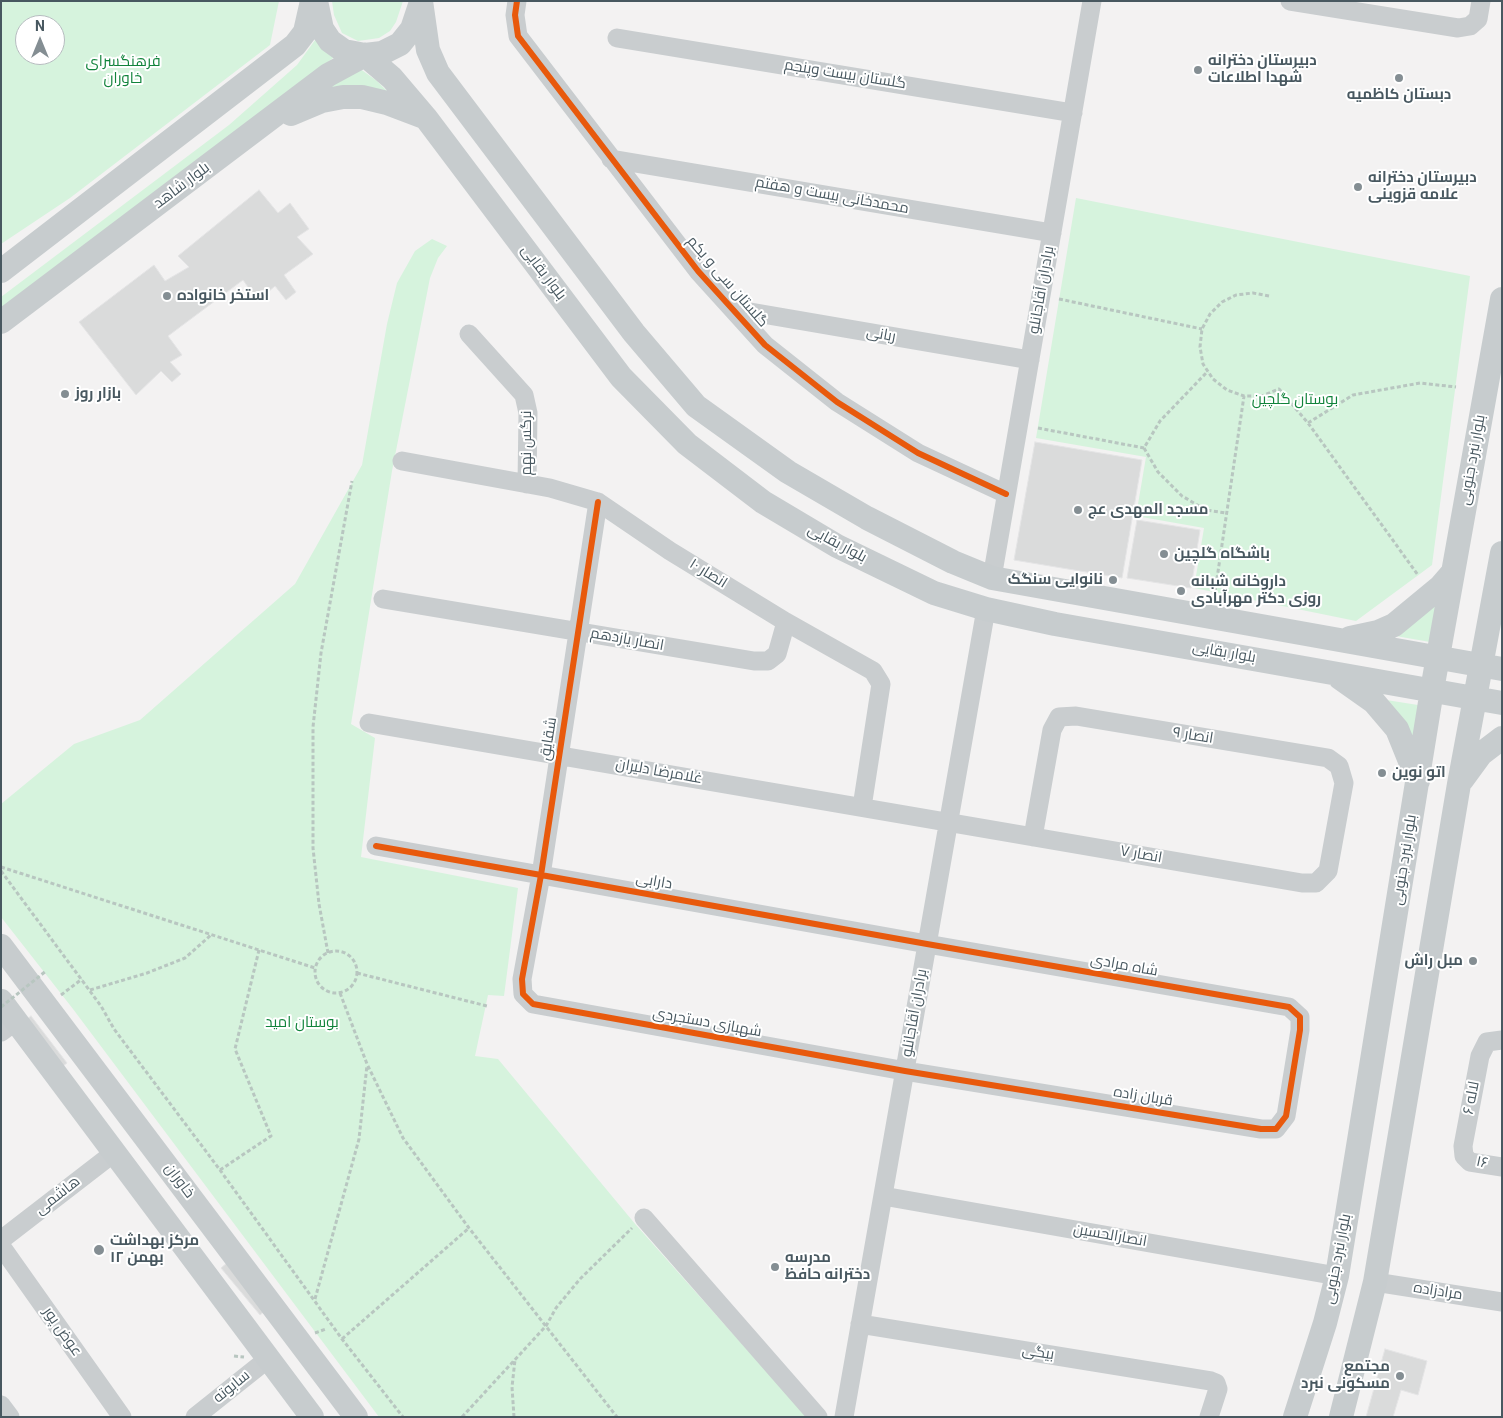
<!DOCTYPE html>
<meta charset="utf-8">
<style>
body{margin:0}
#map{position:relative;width:1503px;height:1418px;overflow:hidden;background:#f3f2f2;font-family:Roboto,sans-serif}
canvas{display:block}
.frame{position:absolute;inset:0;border:2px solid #485860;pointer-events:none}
.north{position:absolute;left:15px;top:15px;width:50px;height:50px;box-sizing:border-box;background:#fff;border:1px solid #b6bcbf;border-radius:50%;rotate:0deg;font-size:14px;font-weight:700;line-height:20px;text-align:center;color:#485860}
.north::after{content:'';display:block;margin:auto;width:18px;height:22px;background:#848e93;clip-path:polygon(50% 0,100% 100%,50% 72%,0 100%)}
</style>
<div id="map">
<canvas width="1503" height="1418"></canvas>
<div class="frame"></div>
<div class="north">N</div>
</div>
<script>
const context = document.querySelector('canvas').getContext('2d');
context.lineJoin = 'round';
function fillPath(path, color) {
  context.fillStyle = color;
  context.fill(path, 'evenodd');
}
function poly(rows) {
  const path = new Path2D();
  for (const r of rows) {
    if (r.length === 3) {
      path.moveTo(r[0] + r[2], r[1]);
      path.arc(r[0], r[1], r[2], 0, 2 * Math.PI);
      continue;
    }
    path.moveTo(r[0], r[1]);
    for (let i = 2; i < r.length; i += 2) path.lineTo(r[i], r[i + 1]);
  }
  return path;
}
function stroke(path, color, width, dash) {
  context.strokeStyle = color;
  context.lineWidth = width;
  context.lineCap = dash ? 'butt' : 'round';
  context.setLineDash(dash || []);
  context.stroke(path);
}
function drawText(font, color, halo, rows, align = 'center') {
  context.font = font + ' Roboto,Cairo,sans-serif';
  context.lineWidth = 4;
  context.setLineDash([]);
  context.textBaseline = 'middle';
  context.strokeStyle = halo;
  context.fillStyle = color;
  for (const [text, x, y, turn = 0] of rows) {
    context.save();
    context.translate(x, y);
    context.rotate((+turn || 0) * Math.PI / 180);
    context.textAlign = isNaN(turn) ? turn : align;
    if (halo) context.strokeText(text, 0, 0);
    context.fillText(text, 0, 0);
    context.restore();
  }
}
fillPath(poly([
 [1,1,279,1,270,45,70,198,1,244],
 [25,25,55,25,55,55,25,55],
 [332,1,403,1,396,22,390,31,379,38,358,41,342,33,334,15],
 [318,36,337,55,1,310,1,297,229,125,297,65],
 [359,68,377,81,392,96,326,89],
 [1076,198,1470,276,1432,565,1356,621,1194,588,1204,528,1136,516,1146,457,1036,438],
 [432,239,447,246,438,258,430,278,392,471,351,724,375,738,361,857,518,888,504,996,488,995,475,1056,498,1059,636,1225,807,1417,379,1417,73,1009,1,917,1,804,74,744,140,720,295,584,362,465,387,324,397,283,415,251],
 [1437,600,1430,642,1390,635],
 [1380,699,1418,705,1413,750]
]), '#d6f3dd');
const building = poly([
 [259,190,278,213,290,203,309,229,297,237,313,254,284,275,296,292,286,300,275,286,258,301,243,280,168,336,182,355,170,362,181,374,172,382,161,371,136,395,79,322,154,265,165,281,189,267,178,256,259,190],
 [1035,442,1142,460,1122,578,1014,560,1035,442],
 [1137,520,1200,530,1191,588,1127,578,1137,520],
 [31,1016,67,1063,58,1070,24,1021,31,1016],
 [228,1262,266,1310,260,1315,221,1268,228,1262],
 [1385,1349,1427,1361,1418,1395,1401,1390,1393,1417,1366,1417,1385,1349]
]);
fillPath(building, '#dadbdb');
stroke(building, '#e4e4e5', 1);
stroke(poly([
 [1269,296,1253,293,1236,295,1222,302,1210,314,1202,329,1200,347,1203,364,1213,379,1227,390,1244,396,1262,396,1279,389,1308,423,1418,575],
 [1059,299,1202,329],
 [1308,423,1353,395,1420,383,1456,387],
 [1038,428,1144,448,1160,421,1208,371],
 [1144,448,1158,472,1182,496,1206,510,1226,513],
 [1215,592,1244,396],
 [1,867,315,968],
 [1,871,101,1006,114,1029,220,1170,342,1339,403,1417],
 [336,972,21],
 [328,953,319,904,313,848,313,727,321,653,352,481],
 [357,973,487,1006],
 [90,990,147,973,185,958,211,935],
 [340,993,367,1064,403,1138,469,1228,617,1417],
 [61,995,82,979],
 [220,1170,271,1136,235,1049,259,950],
 [315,1299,359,1139,367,1065],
 [315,1333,326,1329],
 [342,1339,469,1228],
 [234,1356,244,1357],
 [462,1417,546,1326,556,1308,580,1279,632,1228],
 [514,1417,512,1387,515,1360]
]), '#b8c6c0', 3, [4, 2.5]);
stroke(poly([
 [517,1,515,15,518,36,698,271,765,345,837,402,918,453,1006,494],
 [1290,1,1458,28,1470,26,1478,19,1481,1],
 [617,38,1073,113],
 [611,159,1052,233],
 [733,309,1030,360],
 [469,334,524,395,528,413,527,484],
 [402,461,550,488,598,502,670,551,786,622,873,671,881,684,862,807],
 [992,578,1092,1],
 [383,599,754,661,768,661,777,654,786,622],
 [369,723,1302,883,1316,883,1328,871,1344,783,1339,766,1328,758,1076,716,1059,717,1052,730,1033,837],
 [376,846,541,875,927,944,1289,1007,1300,1017,1300,1030,1286,1116,1276,1129,1261,1129,905,1071,533,1004,523,994,522,979,541,875,598,502],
 [1,1032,16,1021],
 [1502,1040,1487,1042,1480,1056,1463,1146,1464,1156,1470,1162,1502,1167],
 [883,1196,1337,1276],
 [644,1218,818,1417],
 [1,1240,115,1152],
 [1,1246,122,1417],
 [1375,1282,1502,1302],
 [860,1324,1211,1381,1216,1383,1218,1389,1209,1417],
 [1,1405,10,1417],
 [195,1417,269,1358],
 [844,1417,986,609]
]), '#c9cdcf', 19);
stroke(poly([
 [316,1,322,29,330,41,344,51,365,55,382,53,400,44,412,29,420,5],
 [421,1,428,50,438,73,634,333,696,406,788,472,867,518,953,562,992,578,1502,669],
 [291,114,322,101,343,97,362,97,387,103,424,117],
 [1,271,295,45,305,32,312,1],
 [1,322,328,75,365,55,392,78,426,118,621,377,687,444,763,502,837,546,934,593,986,609,1055,624,1502,703],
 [1350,638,1378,632,1394,625,1440,587,1453,572],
 [1340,678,1374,702,1397,729,1418,781],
 [1462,780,1481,754,1502,738],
 [1,946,356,1417],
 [1,1001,312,1417],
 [1295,1417,1325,1323,1337,1276,1432,690,1502,299],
 [1341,1417,1375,1282,1459,784,1502,553]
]), '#c7ccce', 24);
stroke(poly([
 [1,1007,46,971]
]), '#b8c6c0', 3, [4, 2.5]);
stroke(poly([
 [517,1,515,15,518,36,698,271,765,345,837,402,918,453,1006,494],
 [376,846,541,875,927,944,1289,1007,1300,1017,1300,1030,1286,1116,1276,1129,1261,1129,905,1071,533,1004,523,994,522,979,541,875,598,502]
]), '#e8590c', 6);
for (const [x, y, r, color] of [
 [1198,70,5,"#848e93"],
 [1399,78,5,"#848e93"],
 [1358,187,5,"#848e93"],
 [167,296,5,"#848e93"],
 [65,394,5,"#848e93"],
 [1078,510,5,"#848e93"],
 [1164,554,5,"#848e93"],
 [1113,580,5,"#848e93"],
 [1181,591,5,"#848e93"],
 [1382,773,5,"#848e93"],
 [1473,961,5,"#848e93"],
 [99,1250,6,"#848e93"],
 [775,1267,5,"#848e93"],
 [1400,1376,5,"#848e93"]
]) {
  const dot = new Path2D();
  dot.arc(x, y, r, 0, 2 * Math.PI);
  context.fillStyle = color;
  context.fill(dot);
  stroke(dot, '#fff', 2);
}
drawText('bold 15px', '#485860', '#fff', [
 ["دبیرستان دخترانه",1208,61],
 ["شهدا اطلاعات",1208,78],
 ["دبستان کاظمیه",1399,95,"center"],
 ["دبیرستان دخترانه",1368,178],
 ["علامه قزوینی",1368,195],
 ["استخر خانواده",177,296],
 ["بازار روز",75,394],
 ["مسجد المهدی عج",1088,510],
 ["باشگاه گلچین",1174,554],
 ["نانوایی سنگک",1103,580,"right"],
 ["داروخانه شبانه",1191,582],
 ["روزی دکتر مهرآبادی",1191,599],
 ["اتو نوین",1392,773],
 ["مبل راش",1463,961,"right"],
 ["مرکز بهداشت",110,1241],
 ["۱۲ بهمن",110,1258],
 ["مدرسه",785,1258],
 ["دخترانه حافظ",785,1275],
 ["مجتمع",1390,1367,"right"],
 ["مسکونی نبرد",1390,1384,"right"]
], 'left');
drawText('15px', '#11833b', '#fff', [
 ["فرهنگسرای",123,62],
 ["خاوران",123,79],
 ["بوستان گلچین",1295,400],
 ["بوستان امید",302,1023]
]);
drawText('15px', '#485860', '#fff', [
 ["گلستان بیست وپنجم",845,75,9],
 ["بلوار شاهد",182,186,-37],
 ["محمدخانی بیست و هفتم",832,196,10],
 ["بلوار بقایی",543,273,53],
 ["گلستان سی و یکم",727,282,49],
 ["برادران آقاجانلو",1042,290,-80],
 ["ربانی",881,335,10],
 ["نرگس نهم",527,443,-90],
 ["بلوار نبرد جنوبی",1473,460,-80],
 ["بلوار بقایی",837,544,28],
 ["انصار ۱۰",708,574,32],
 ["انصار یازدهم",627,640,10],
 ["بلوار بقایی",1224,653,10],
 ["انصار ۹",1193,736,9],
 ["شقایق",549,739,-81],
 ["غلامرضا دلیران",659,772,10],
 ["انصار ۷",1141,855,10],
 ["بلوار نبرد جنوبی",1405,860,-81],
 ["دارابی",654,882,10],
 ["شاه مرادی",1124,966,10],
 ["برادران آقاجانلو",915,1013,-80],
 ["شهبازی دستجردی",707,1023,10],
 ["قربان زاده",1143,1097,9],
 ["لاله ۶",1472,1098,-79],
 ["۱۶",1482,1163,12],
 ["خاوران",179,1181,53],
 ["هاشمی",58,1196,-38],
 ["انصارالحسین",1110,1236,10],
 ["بلوار نبرد جنوبی",1338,1259,-79],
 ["مرادزاده",1438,1292,9],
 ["عوض پور",62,1332,55],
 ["بیگی",1038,1353,9],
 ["سابوته",232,1387,-39]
]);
</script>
